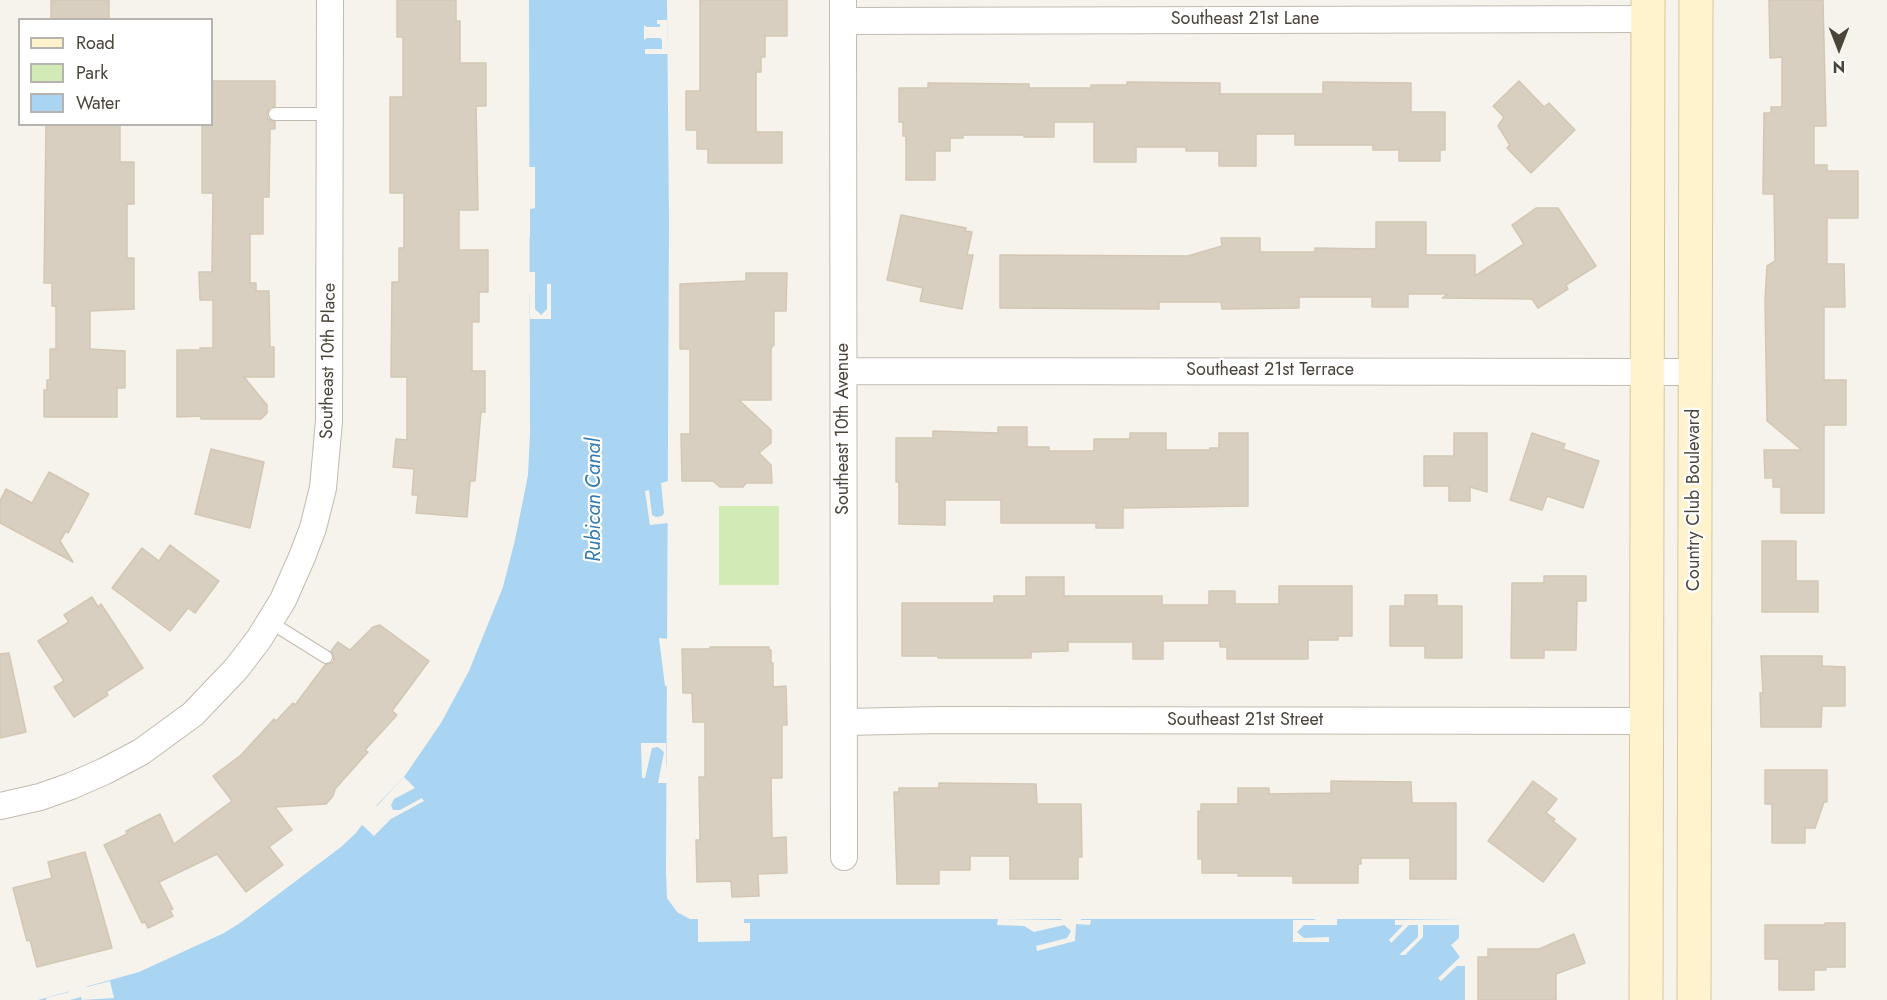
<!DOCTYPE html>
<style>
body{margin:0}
#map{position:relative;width:1887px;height:1000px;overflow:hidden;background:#f6f3ec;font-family:Jost,sans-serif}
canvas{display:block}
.legend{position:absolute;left:18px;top:18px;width:195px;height:108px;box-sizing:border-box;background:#fff;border:2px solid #b7b4b0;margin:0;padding:8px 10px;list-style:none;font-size:18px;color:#4b4439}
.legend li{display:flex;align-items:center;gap:12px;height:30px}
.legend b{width:30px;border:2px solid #b7b4b0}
.north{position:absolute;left:1809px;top:18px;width:60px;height:60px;-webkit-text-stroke:4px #fff;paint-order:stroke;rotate:180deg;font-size:16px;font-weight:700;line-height:24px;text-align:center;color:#4b4439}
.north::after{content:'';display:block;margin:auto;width:21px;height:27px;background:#4b4439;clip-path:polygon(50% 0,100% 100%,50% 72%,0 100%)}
</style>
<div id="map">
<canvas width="1887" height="1000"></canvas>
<ul class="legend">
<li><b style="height:8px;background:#fff3cd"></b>Road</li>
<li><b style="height:16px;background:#d2eab5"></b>Park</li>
<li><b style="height:16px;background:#a9d4f2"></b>Water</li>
</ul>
<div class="north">N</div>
</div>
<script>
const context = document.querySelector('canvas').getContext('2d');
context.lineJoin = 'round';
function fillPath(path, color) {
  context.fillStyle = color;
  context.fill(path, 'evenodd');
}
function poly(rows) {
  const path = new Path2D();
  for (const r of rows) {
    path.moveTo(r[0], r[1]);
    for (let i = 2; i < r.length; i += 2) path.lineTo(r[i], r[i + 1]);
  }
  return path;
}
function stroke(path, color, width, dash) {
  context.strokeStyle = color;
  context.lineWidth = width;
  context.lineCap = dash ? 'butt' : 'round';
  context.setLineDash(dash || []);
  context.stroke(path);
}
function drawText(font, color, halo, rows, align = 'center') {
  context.font = font + ' Jost,sans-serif';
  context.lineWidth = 4.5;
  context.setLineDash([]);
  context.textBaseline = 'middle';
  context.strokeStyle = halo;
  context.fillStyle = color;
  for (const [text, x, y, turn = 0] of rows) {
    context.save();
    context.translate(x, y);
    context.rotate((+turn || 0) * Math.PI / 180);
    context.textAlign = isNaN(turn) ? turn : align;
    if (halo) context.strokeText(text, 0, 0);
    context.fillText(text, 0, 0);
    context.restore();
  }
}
fillPath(poly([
 [719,506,779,506,779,585,719,585]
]), '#d2eab5');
fillPath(poly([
 [529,0,667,0,669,220,666,872,667,898,677,912,690,919,1465,919,1465,1000,38,1000,139,972,224,933,240,923,341,847,356,833,376,806,404,777,441,723,469,671,503,587,515,540,528,475,530,434]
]), '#a9d4f2');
fillPath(poly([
 [657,20,667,20,668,54,645,54,645,49,662,49,662,40,660,38,647,38,644,40,644,25,647,27,660,27,660,24,657,24],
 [527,167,535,167,535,208,530,209,530,237,527,237],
 [527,272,535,272,535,309,541,315,547,309,547,284,551,284,551,319,530,319,530,294,527,294],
 [668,481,668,523,650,525,645,491,649,490,652,515,656,517,662,516,664,513,661,483],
 [659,638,669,639,670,709,667,709,667,686,665,686],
 [641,743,666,743,666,767,669,767,670,783,658,783,664,752,658,747,652,748,645,778,642,778],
 [404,777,415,788,394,799,391,805,393,810,400,810,422,798,424,801,391,819,374,836,360,823,374,804,377,806],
 [698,916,716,916,717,919,744,919,744,923,750,923,750,941,698,942],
 [1062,917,1081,917,1081,920,1091,920,1090,925,1076,924,1075,941,1037,951,1036,946,1067,938,1071,931,1064,925,1034,932,1024,926,997,925,998,919,1061,920],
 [1315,917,1337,917,1337,925,1304,925,1297,932,1304,938,1329,937,1329,942,1293,942,1293,920,1315,920],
 [1465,919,1465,966,1457,966,1441,981,1438,978,1460,957,1451,945,1459,938,1459,925,1423,925,1423,937,1405,955,1399,955,1418,937,1418,925,1409,925,1391,943,1389,940,1403,925,1395,925,1395,920],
 [110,981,114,998,82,1000,81,997,70,1000,46,1000,46,998,69,992,69,989,86,984,87,987]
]), '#f6f3ec');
const building = poly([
 [51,0,109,0,109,20,51,20,51,0],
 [397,0,456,0,456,21,460,21,460,63,486,63,486,106,476,106,478,210,459,210,459,250,488,250,488,292,479,292,479,322,472,322,472,371,485,371,485,412,481,412,475,481,470,481,467,517,416,513,418,495,412,495,414,469,393,467,396,439,407,440,407,377,391,377,392,282,399,282,399,248,404,248,404,193,390,193,390,97,403,97,403,37,397,37,397,0],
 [700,0,787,0,787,36,765,36,765,57,761,57,761,72,756,72,756,132,782,132,782,163,708,163,708,149,697,149,697,130,686,130,686,91,700,91,700,0],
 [1769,0,1823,0,1826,126,1814,126,1814,165,1827,165,1827,171,1858,171,1858,218,1827,218,1827,264,1844,264,1845,307,1824,307,1824,380,1846,380,1846,425,1824,425,1824,513,1781,513,1781,487,1773,487,1773,478,1765,478,1764,450,1802,450,1767,421,1765,300,1767,266,1775,261,1774,194,1763,194,1764,113,1771,113,1771,107,1782,107,1782,57,1770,58,1769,0],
 [212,81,275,81,275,106,270,107,267,113,268,119,275,122,275,129,270,129,269,197,263,197,263,234,250,234,250,283,256,283,256,291,269,291,270,347,274,347,274,377,244,377,267,405,267,413,261,419,201,419,201,416,177,417,177,350,200,350,200,348,213,348,213,300,200,300,199,272,212,272,213,193,202,193,202,124,212,124,212,81],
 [1519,81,1544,107,1549,103,1575,130,1531,173,1507,148,1510,145,1498,126,1504,117,1493,106,1519,81],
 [1127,82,1220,83,1220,94,1323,94,1323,82,1411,83,1411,112,1445,112,1445,150,1440,150,1440,161,1399,161,1399,150,1373,150,1373,145,1295,145,1295,134,1256,134,1256,166,1219,166,1219,151,1186,151,1186,147,1136,147,1136,162,1094,162,1094,122,1054,122,1054,137,1024,137,1024,135,963,135,963,138,950,138,950,151,935,151,935,180,906,180,906,136,903,136,903,122,899,122,899,88,928,88,928,83,1029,84,1029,88,1091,88,1091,85,1127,85,1127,82],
 [46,124,120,124,120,162,134,162,134,204,127,204,127,258,134,258,134,309,90,311,90,349,125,351,125,388,117,388,117,417,44,417,44,390,47,390,47,380,50,380,50,349,56,349,56,306,52,306,52,283,44,283,46,124],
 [1536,208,1558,208,1596,266,1566,285,1568,289,1538,308,1532,299,1442,298,1448,294,1408,294,1408,307,1372,307,1372,297,1299,297,1299,308,1222,309,1221,302,1159,302,1159,309,1000,308,1000,255,1188,256,1222,246,1221,238,1260,238,1260,252,1315,252,1315,248,1376,249,1376,222,1426,222,1426,255,1475,255,1475,276,1524,244,1512,225,1536,208],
 [901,215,966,228,965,231,972,232,967,255,973,255,962,309,920,301,923,288,887,280,901,215],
 [746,273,787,273,786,311,774,311,774,345,771,348,771,400,739,400,771,430,771,443,759,453,771,465,772,483,746,483,743,487,720,487,713,481,682,481,681,434,690,434,690,349,680,349,680,284,746,281,746,273],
 [998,427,1027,427,1027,447,1049,447,1049,451,1094,451,1094,439,1130,439,1130,433,1166,433,1166,450,1210,450,1210,448,1219,448,1219,433,1248,433,1248,506,1123,508,1123,528,1096,528,1096,523,1001,523,1001,500,945,500,945,525,899,524,899,482,896,482,896,438,933,438,933,431,998,433,998,427],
 [1454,433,1487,433,1487,492,1470,487,1470,501,1449,501,1449,486,1424,486,1424,456,1454,456,1454,433],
 [1532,433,1565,444,1563,449,1599,461,1583,508,1547,496,1542,510,1510,500,1532,433],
 [211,449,264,462,250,528,195,514,211,449],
 [49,472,89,494,68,533,66,531,60,541,73,562,0,523,0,501,6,489,32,503,49,472],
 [1762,541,1796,541,1796,581,1818,581,1818,612,1762,612,1762,541],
 [170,545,219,581,195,613,188,608,170,631,112,588,142,548,159,561,170,545],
 [1544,576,1586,576,1586,601,1577,601,1576,650,1544,650,1544,658,1511,658,1512,583,1544,583,1544,576],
 [1026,577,1064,577,1064,596,1162,596,1162,605,1209,605,1209,591,1235,591,1235,604,1279,604,1279,586,1352,586,1352,636,1338,636,1338,640,1308,640,1308,659,1227,659,1227,647,1220,647,1220,641,1163,641,1163,659,1133,659,1133,642,1068,642,1068,651,1031,652,1031,658,938,658,938,656,902,656,902,603,994,603,994,596,1026,596,1026,577],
 [1405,595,1437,595,1437,606,1462,606,1462,658,1425,658,1425,646,1390,646,1390,606,1405,606,1405,595],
 [92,597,98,607,101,604,143,668,106,692,108,695,74,717,54,687,64,681,38,641,69,622,64,615,92,597],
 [380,625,429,661,392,711,397,715,365,750,368,752,335,789,333,796,326,804,275,807,292,830,269,847,283,865,246,892,217,854,159,882,173,909,170,910,173,916,148,928,145,922,142,923,104,845,127,834,126,831,160,814,174,844,232,801,213,776,241,755,274,719,276,721,293,703,295,705,325,665,333,662,334,657,331,651,338,642,350,650,373,627,380,625],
 [710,647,769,647,769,650,771,650,771,663,773,663,773,687,786,686,787,725,782,725,782,778,771,778,772,838,786,837,787,873,758,874,759,896,732,897,731,881,697,882,696,840,700,840,699,777,705,777,705,722,693,722,692,693,683,693,682,649,710,649,710,647],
 [9,653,26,732,0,738,0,654,9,653],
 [1761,656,1822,656,1822,666,1845,667,1845,706,1822,706,1821,727,1761,727,1760,693,1763,693,1761,656],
 [1765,770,1827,770,1827,802,1824,802,1815,828,1805,828,1805,843,1772,843,1772,804,1765,804,1765,770],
 [1331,781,1411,782,1412,803,1456,803,1456,879,1410,879,1410,858,1361,858,1361,864,1358,864,1358,883,1293,883,1293,876,1238,876,1238,873,1202,873,1202,859,1198,859,1198,811,1201,812,1201,804,1238,804,1238,788,1269,788,1269,794,1331,793,1331,781],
 [1533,781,1557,799,1546,813,1555,819,1553,821,1576,839,1543,882,1488,841,1533,781],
 [939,783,1036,784,1037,804,1081,804,1082,857,1078,857,1078,879,1010,879,1010,856,970,856,970,870,939,870,939,884,897,884,894,792,899,792,899,788,939,788,939,783],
 [85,852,112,948,37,967,30,940,27,941,13,888,52,878,48,862,85,852],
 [1825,923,1845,923,1845,967,1826,967,1826,970,1814,970,1814,990,1779,990,1779,959,1765,959,1765,925,1825,925,1825,923],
 [1574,934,1585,963,1556,974,1556,1000,1478,1000,1478,957,1488,957,1488,949,1539,949,1574,934]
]);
fillPath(building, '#d8cfc1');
stroke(building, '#d3c7b4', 1.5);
const lane = poly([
 [275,114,330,114],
 [270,622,326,657]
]);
const street = poly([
 [843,0,844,857],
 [843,21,1648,19],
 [844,371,1695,372],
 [844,722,940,720,1646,721],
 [0,806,40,797,71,786,105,771,141,752,193,714,236,669,259,639,283,600,302,557,313,528,323,488,329,421,330,0]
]);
const secondary = poly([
 [1646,1000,1648,0],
 [1694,1000,1696,0]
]);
stroke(lane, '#c2bbae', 14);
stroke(street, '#c2bbae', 28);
stroke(secondary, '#d6c79b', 35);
stroke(lane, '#fff', 12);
stroke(street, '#fff', 26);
stroke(secondary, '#fff3cd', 33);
drawText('18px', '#4b4439', '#fff', [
 ["Southeast 21st Lane",1245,20],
 ["Southeast 10th Place",329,361,-89],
 ["Southeast 21st Terrace",1270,371],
 ["Southeast 10th Avenue",844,429,-90],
 ["Country Club Boulevard",1695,500,-90],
 ["Southeast 21st Street",1245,721]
]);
drawText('italic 20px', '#2e7ab2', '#fff', [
 ["Rubican Canal",595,500,-90]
]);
</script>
